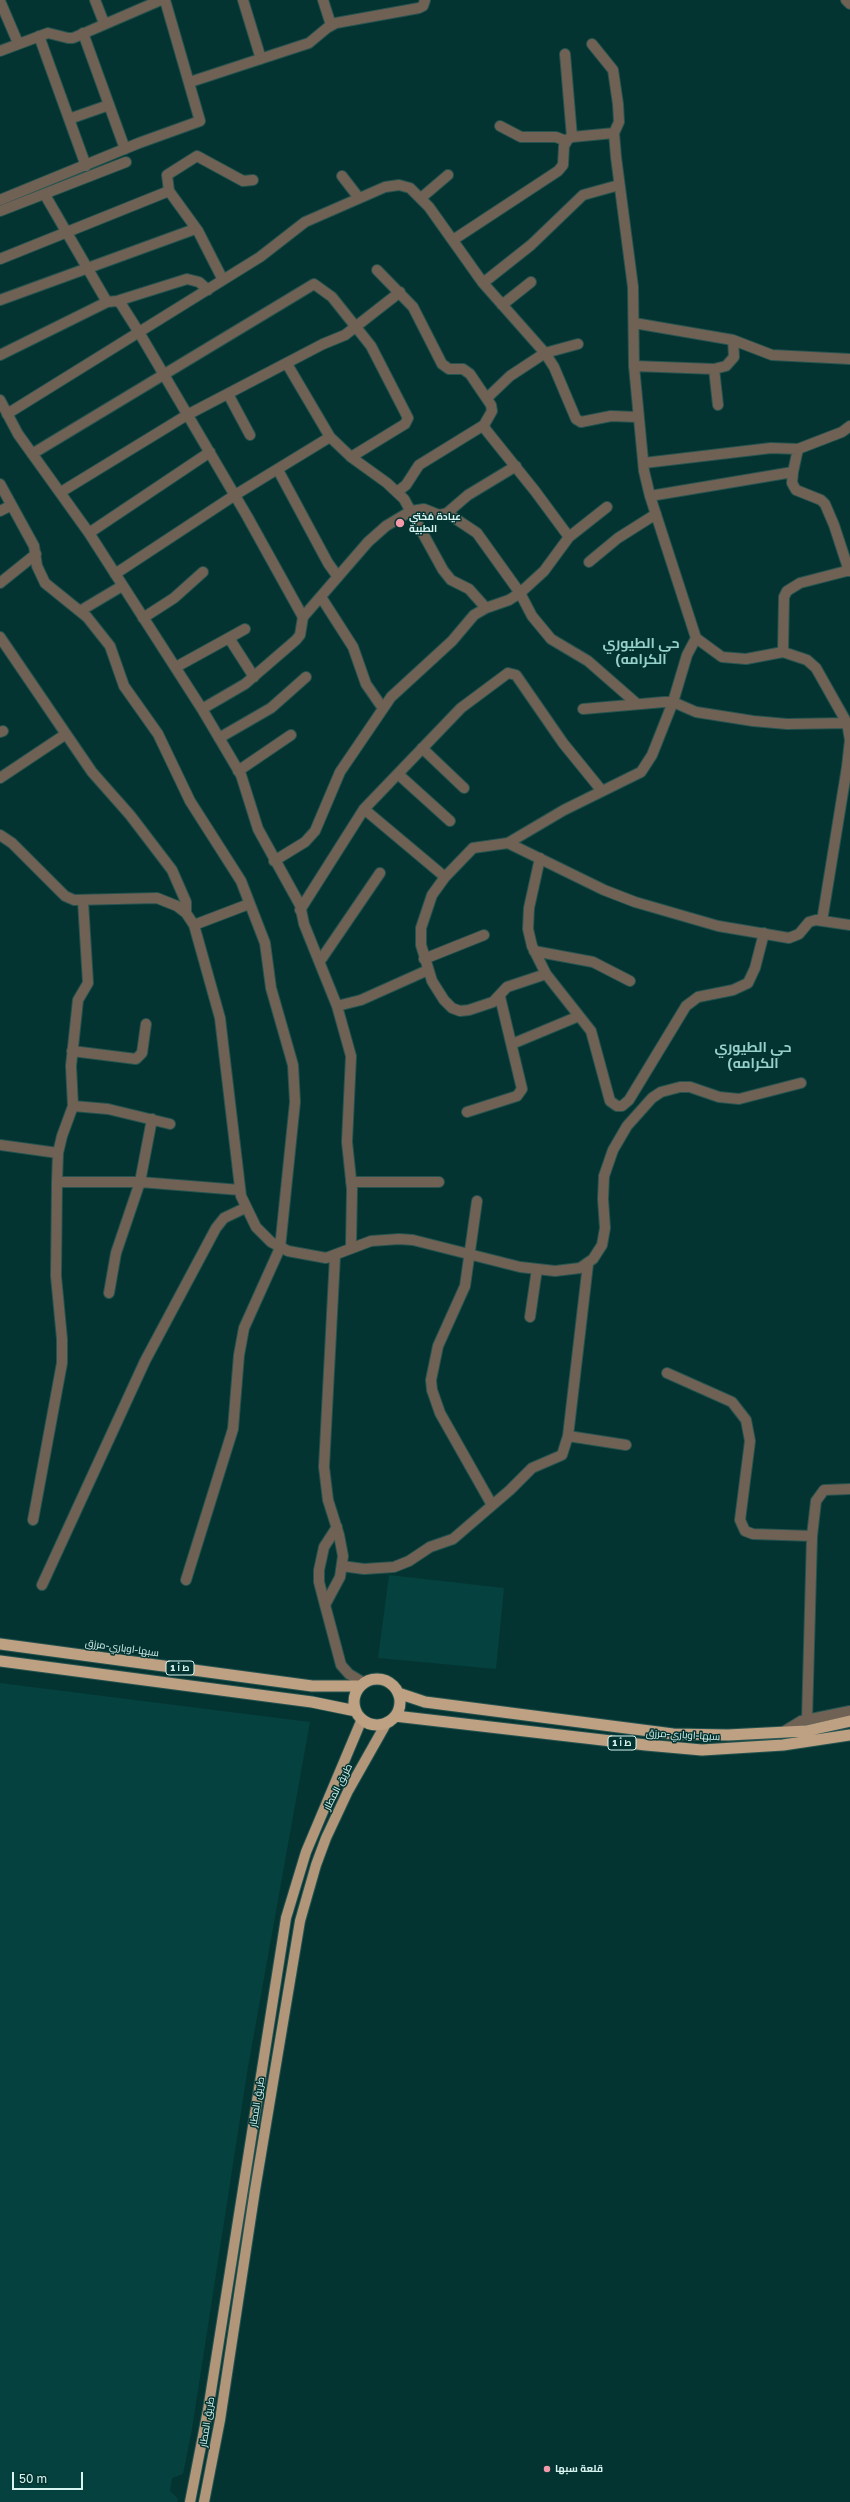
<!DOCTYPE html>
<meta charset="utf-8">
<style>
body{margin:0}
#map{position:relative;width:850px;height:2502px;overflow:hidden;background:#043431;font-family:"Golos Text",sans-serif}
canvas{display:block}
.scale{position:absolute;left:12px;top:2472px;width:71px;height:18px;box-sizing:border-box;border:2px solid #d8f5f2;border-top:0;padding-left:5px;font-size:12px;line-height:14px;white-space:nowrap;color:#d8f5f2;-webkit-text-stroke:3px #043431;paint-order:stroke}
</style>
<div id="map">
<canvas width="850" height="2502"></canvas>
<div class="scale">50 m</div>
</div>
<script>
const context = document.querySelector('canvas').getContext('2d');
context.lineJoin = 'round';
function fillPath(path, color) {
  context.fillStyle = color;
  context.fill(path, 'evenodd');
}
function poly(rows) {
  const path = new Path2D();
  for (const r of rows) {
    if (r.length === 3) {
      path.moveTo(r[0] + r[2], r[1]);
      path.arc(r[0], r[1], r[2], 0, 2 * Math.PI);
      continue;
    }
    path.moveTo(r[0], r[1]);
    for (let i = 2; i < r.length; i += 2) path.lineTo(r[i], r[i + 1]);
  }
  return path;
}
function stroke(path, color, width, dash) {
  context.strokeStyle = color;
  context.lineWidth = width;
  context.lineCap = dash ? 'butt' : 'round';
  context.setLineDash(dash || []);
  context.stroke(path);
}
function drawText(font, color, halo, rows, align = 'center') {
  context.font = font + ' "Golos Text",Cairo,sans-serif';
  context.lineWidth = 3;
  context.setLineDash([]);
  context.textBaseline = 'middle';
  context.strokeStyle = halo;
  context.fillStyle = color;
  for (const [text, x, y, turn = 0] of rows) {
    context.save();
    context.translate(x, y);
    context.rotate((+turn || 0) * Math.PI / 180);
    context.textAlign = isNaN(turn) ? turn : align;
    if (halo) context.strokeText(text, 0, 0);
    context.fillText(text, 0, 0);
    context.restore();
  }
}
fillPath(poly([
 [389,1575,504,1588,496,1669,378,1658],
 [0,1683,310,1722,248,2067,192,2429,183,2474,172,2478,170,2491,178,2499,177,2502,0,2502]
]), '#05413e');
const minor = poly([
 [95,0,104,23],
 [243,0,261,59],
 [323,0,331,25],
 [846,0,850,4],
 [0,1,18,43],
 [83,33,125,149],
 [39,36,86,166],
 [592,44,613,70,618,104,619,122,614,133,616,157,633,287,634,366,644,471,650,496,696,638,722,657,746,659,783,652,807,660,816,668,847,723,850,740,847,767,822,921],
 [0,51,48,33,68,38,73,38,161,0],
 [565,54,572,137],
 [190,82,309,43,327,28,336,23,419,8,423,6,425,0],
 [69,119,109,105],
 [500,126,521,137,556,137,566,141],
 [342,176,359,198],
 [45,195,107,302,117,301,121,304,140,334,247,516,303,617],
 [421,198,448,175],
 [0,200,139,143,200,121,165,0],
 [0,211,126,162],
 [453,240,558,171,563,165,564,146,568,139,572,137,614,133],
 [0,259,169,191],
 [377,270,413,307,442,364,449,369,463,369,470,374,491,405,492,411,484,425,486,430,535,491,569,537],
 [223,280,198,231,169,191,167,175,197,156,243,181,253,180],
 [483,283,531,245,583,195,619,185],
 [0,300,195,229],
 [117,301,187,279,199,282,208,290],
 [502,305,531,282],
 [634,323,733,340,772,355,850,359],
 [0,355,107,302],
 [287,364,330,437,351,457,387,483,404,499,443,570,451,580,469,589,486,608],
 [634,366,714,369,726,366,734,357,733,340],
 [714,369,718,405],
 [228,394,250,435],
 [487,398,510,376,545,353,578,344],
 [0,400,18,434,89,533,202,709,241,775,258,829,300,905,304,924,337,1006,351,1056,347,1142,352,1189,351,1247],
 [7,414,260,257,305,222,385,187,399,185,410,188,429,207,483,283,545,353,554,367,576,419,581,422,611,416,637,417],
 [32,454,314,284,332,297,371,346,408,418,405,424,351,457],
 [644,463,771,448,798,449,842,432,850,426],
 [278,470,328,563,338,577],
 [793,472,792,483,796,490,821,500,825,504,834,525,849,571],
 [0,484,34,546,37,566,45,583,87,617,110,646,124,686,158,734,190,801,241,881,265,943,271,988,293,1065,295,1102,280,1248,244,1328,239,1355,233,1429,186,1580],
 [61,492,187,415,323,344,345,335,400,292],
 [397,492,406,485,419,465,484,425],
 [650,496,793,472,798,449],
 [0,511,10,506],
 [447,513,477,533,520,593,532,616,551,639,588,661,636,703],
 [89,533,210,452],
 [589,562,618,538,656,514],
 [115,574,235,495,330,437],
 [0,583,36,554],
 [321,597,353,647,366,684,382,707],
 [80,611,122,586],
 [143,618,174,598,203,572],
 [0,637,66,734,0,778],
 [229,638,254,677],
 [783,652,784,597,787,591,800,583,850,570],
 [176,667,245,629],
 [202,709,245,684,296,640,300,635,303,617,368,542,386,526,411,511,424,509,439,515,447,513,468,495,516,466],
 [583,709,664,702,673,702,696,712,753,721,787,724,847,723],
 [0,732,3,731],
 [66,734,92,772,130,815,172,870,186,902,186,913],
 [219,738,271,708,306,677],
 [422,748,464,788],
 [238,771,291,735],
 [398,774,450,821],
 [364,809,445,877],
 [0,835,12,843,65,896,74,900,157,898,177,906,186,913,194,925,220,1018,241,1196,256,1227,271,1242,288,1251,326,1258,371,1241,399,1239,413,1240,520,1267,555,1271,580,1268,593,1259,602,1245,605,1228,603,1199,604,1176,613,1150,627,1126,652,1098,661,1092,680,1087,690,1087,719,1097,739,1099,801,1083],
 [508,843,604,890,635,902,718,926,789,938,799,934,809,922,816,920,850,925],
 [540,858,529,908,528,929,532,946,546,974,591,1031,610,1101,617,1106,622,1106,629,1100,686,1006,698,997,733,990,748,983,755,968,764,933],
 [274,861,305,842,315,831,340,772,391,697,452,641,474,615,486,608,509,600,520,593,544,571,569,537,607,507],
 [300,910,364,809,461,708,508,673,516,675,563,743,602,791],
 [194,925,249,904],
 [534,951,593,962,630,981],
 [424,959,484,935],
 [320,961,380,873],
 [546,974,507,987,493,1002,469,1010,460,1011,452,1008,444,1000,432,981,421,945,421,928,432,895,445,877,473,848,508,843,564,810,641,772,652,755,673,702,687,655,696,638],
 [337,1006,361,1000,428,970],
 [512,1044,579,1016],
 [72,1051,136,1059,142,1053,146,1024],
 [73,1106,108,1109,170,1124],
 [467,1112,517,1096,522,1089,500,997],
 [0,1145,58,1153],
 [57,1182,140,1182,240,1190],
 [351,1182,439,1182],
 [477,1201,465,1286,438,1346,431,1380,432,1390,440,1413,492,1505],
 [335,1256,324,1467,328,1500,339,1535,343,1556,340,1577,325,1605,341,1665,349,1674,364,1683],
 [109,1293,116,1253,140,1182,152,1119],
 [530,1317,537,1269],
 [667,1373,732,1402,746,1420,750,1441,740,1520,745,1531,753,1534,812,1536],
 [568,1436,626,1445],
 [33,1520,62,1363,62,1339,56,1276,57,1182,58,1153,62,1136,73,1106,71,1066,78,1000,88,983,83,901],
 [342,1566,364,1569,394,1567,409,1561,430,1547,453,1539,510,1490,532,1468,562,1455,568,1436,588,1264],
 [42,1585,145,1361,216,1228,224,1218,245,1208],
 [325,1605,319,1582,319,1570,324,1547,337,1527],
 [807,1720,812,1536,816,1501,824,1490,850,1489],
 [783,1732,801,1721,850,1711]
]);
const primary = poly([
 [190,2502,208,2410,286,1918,306,1852,362,1719],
 [204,2502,220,2420,255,2190,300,1921,316,1865,326,1838,348,1791,387,1722]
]);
const trunk = poly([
 [0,1644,312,1686,360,1686],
 [0,1661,312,1702,356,1711],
 [377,1702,23],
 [398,1693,425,1702,673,1734,728,1735,806,1731,850,1721],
 [395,1716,646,1745,702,1750,783,1745,850,1735]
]);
stroke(minor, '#265350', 12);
stroke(primary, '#265350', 12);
stroke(trunk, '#265350', 13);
stroke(minor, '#6f6254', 10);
stroke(primary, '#b1967a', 10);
stroke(trunk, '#bea082', 11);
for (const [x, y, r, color] of [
 [400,523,5,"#f39aaa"],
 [547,2469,4,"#f39aaa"]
]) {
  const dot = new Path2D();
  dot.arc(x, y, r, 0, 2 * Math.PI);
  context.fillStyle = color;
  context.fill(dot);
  stroke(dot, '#043431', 1.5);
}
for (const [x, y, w] of [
 [180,1668,28],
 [622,1743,28]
]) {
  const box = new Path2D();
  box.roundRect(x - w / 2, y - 7, w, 14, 3);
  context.fillStyle = '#043431';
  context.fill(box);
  stroke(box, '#d8f5f2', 1);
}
drawText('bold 9px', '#d8f5f2', null, [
 ["ط أ 1",180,1668],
 ["ط أ 1",622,1743]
]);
drawText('bold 10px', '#d8f5f2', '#043431', [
 ["عيادة مُختي",409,517],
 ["الطبية",409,529],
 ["قلعة سبها",555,2469]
], 'left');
drawText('10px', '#d8f5f2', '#043431', [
 ["سبها-اوباري-مرزق",122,1648,8],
 ["سبها-اوباري-مرزق",683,1735,3],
 ["طريق المطار",338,1787,-63],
 ["طريق المطار",257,2102,-81],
 ["طريق المطار",207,2422,-81]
]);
drawText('bold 14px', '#96d0ca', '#043431', [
 ["حي الطيوري",641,644],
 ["(الكرامه",641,660],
 ["حي الطيوري",753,1048],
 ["(الكرامه",753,1064]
]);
</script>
